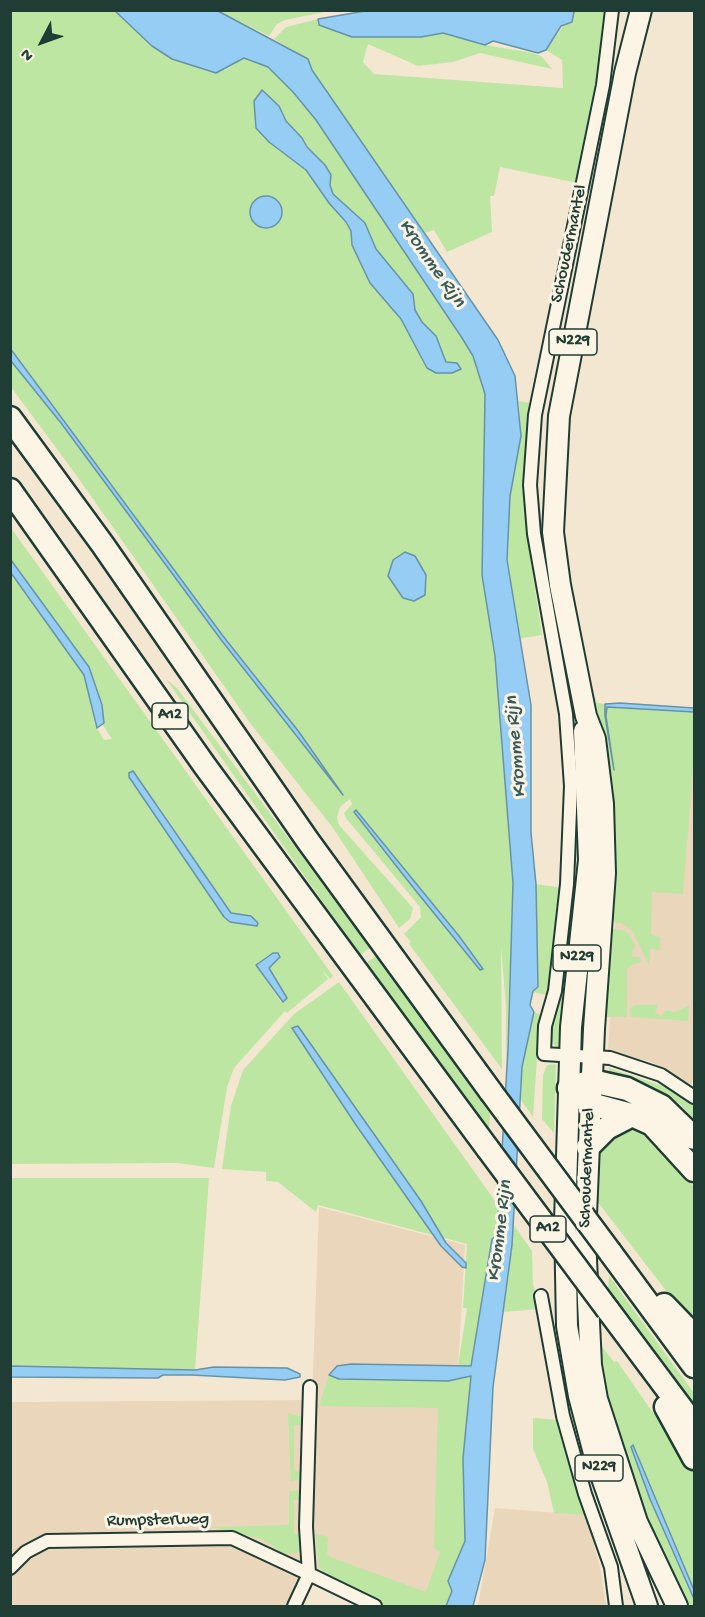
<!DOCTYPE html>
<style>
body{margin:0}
#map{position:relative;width:705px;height:1617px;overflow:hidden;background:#f4e7d2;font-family:"Gochi Hand",sans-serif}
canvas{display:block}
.frame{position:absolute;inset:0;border:12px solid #1f3d34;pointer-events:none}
.north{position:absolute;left:12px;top:12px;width:60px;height:60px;-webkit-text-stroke:4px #fcf5e5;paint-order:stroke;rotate:229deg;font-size:16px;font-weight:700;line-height:24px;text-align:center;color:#1f3d34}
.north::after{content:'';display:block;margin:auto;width:21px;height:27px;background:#1f3d34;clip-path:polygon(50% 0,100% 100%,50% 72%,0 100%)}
</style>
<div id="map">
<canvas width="705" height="1617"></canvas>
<div class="frame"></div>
<div class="north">N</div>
</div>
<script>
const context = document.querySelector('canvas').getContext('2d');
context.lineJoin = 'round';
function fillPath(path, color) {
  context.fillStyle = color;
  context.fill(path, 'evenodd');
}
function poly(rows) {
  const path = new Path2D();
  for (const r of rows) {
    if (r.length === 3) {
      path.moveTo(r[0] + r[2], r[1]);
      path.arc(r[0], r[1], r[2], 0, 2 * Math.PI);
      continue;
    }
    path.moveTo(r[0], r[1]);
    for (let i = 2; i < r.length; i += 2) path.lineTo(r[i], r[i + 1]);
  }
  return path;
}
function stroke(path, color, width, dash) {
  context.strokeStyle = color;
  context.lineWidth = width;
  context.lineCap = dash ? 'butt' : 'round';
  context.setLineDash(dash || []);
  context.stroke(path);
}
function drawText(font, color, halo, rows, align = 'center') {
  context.font = font + ' "Gochi Hand",sans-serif';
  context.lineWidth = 6;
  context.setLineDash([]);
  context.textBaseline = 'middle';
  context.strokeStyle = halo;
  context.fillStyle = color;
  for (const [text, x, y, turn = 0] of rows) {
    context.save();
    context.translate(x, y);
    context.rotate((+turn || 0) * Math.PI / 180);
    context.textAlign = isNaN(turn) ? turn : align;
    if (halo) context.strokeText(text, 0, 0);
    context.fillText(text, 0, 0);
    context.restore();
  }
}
fillPath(poly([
 [694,710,694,1080,690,1085,652,1062,608,1052,616,905],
 [319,1207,465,1245,448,1551,426,1606,328,1566,297,1581,294,1606,11,1606,10,1402,312,1400],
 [495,1508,586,1515,601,1572,606,1606,478,1606]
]), '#ead6bb');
fillPath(poly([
 [11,11,115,11,152,46,175,59,225,70,244,58,268,67,294,92,316,120,473,356,485,394,482,575,495,656,513,883,506,1074,506,1006,501,946,502,1069,409,944,411,942,404,934,421,917,420,907,346,818,344,813,352,804,350,799,340,807,337,817,339,825,413,908,410,919,399,928,333,828,250,723,74,472,11,387,11,361,61,423,222,641,343,795,299,732,223,636,11,348],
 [279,106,286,121,302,138,307,147,325,165,333,194,365,223,376,249,412,294,415,310,422,322,436,337,446,362,427,368,401,319,370,283,352,245,351,231,346,222,329,203,306,170,269,142],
 [356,811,459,936,482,970,354,812],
 [218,11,330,11,285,20,277,24,269,36],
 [574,11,604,11,595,91,578,183,500,167,494,196,490,196,492,232,447,252,434,230,425,233,312,70,308,59,274,39,286,27,318,19,319,25,352,37,421,37,443,33,455,35,485,45,533,53,541,56,552,69,480,53,453,62,418,66,368,44,363,62,374,74,563,88,562,60,546,50],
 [519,401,535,404,526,486,526,530,542,635,518,639,509,582,507,539,510,496,521,436],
 [11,528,333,976,330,979,322,970,328,979,287,1013,285,1011,234,1068,227,1087,214,1168,178,1163,11,1164,10,573,84,675,95,725,104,740,112,739,102,724,102,705,89,667,11,560],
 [128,775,158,805,231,913,251,916,258,926,230,922,224,917],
 [273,953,269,968,287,998,281,1002,256,965],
 [166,679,177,688,370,948,360,955],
 [594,692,597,703,605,704,605,714,607,707,611,707,694,712,694,754,683,894,652,892,651,935,660,937,660,950,650,949,649,965,632,930,621,923,610,922,605,757],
 [577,786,574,860,558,1048,548,1039],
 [536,884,563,888,559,906,556,906,552,974,547,995,533,992,538,986],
 [610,929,623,930,630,935,635,945,631,956,640,957,641,962,629,966,627,970,627,1017,605,1017],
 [376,956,490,1114,489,1129,366,963],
 [339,982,498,1205,497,1235,492,1240,471,1366,458,1366,467,1308,473,1308,463,1308,467,1244,318,1205,316,1212,278,1182,266,1181,266,1172,222,1169,231,1106,243,1070,294,1014],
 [635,1005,658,1005,655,1012,661,1017,666,1010,674,1012,689,1006,688,1021,631,1017,630,1008],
 [534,1012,544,1016,537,1059,533,1117,521,1100,522,1067],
 [556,1064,554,1133,542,1119,543,1075,547,1065],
 [609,1068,671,1089,694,1102,694,1119,681,1105,650,1086,616,1074,609,1071],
 [623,1129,639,1129,659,1143,694,1187,694,1327,597,1201,600,1148],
 [11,1178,209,1178,195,1370,11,1366],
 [513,1224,532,1251,533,1285,541,1309,503,1312],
 [609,1276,694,1393,694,1404,608,1290],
 [596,1339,614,1362,617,1361,694,1472,694,1606,684,1606,648,1529,606,1405],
 [329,1375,339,1379,448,1381,471,1375,463,1458,465,1541,449,1581,452,1591,446,1606,382,1606,329,1579,319,1567,316,1534,328,1537,327,1554,330,1557,426,1592,440,1552,434,1548,438,1408,319,1406],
 [288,1413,302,1417,303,1425,294,1425,294,1471,302,1472,302,1479,291,1481],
 [533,1418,559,1420,586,1515,554,1513,547,1482,533,1449],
 [298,1490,302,1499,294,1500,294,1534,302,1535,303,1544,297,1553,281,1554,277,1548,259,1538,212,1527,289,1525,289,1491]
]), '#bde6a3');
const water = poly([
 [371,10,574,10,574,12,572,22,561,26,546,50,538,53,493,41,485,45,443,33,421,37,352,37,319,25,318,19,371,10],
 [115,11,218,11,308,59,312,70,498,340,515,376,521,436,510,496,507,560,531,705,531,833,536,884,538,987,533,991,530,1005,534,1012,522,1067,512,1245,493,1387,485,1560,473,1606,446,1606,452,1591,448,1581,465,1541,463,1458,471,1376,448,1381,339,1379,329,1375,337,1366,351,1364,471,1366,492,1239,497,1235,508,1049,513,883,495,656,482,575,485,394,473,356,462,338,316,120,293,92,268,67,244,58,216,73,172,59,152,46,115,11],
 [262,90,279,106,286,121,302,138,307,147,325,165,331,175,330,185,333,194,365,223,376,249,413,294,415,310,422,322,436,336,446,362,457,363,461,369,452,373,436,373,427,368,401,319,370,283,352,245,351,231,346,222,329,203,306,170,269,142,256,128,254,101,262,90],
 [266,212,16],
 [10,348,223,636,299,732,343,795,222,641,61,423,11,361,10,348],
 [405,552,415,556,426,575,425,595,414,601,403,598,388,576,393,560,405,552],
 [11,560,89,667,102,705,104,723,97,728,84,675,11,573,11,560],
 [620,703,694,708,694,712,607,707,606,716,614,770,605,716,605,704,620,703],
 [133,771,231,913,251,916,258,923,257,926,230,922,224,917,129,777,129,773,133,771],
 [356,810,459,936,483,969,480,970,412,886,354,812,356,810],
 [273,953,278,953,280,957,269,968,287,998,283,1002,256,965,273,953],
 [298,1026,421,1201,446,1243,466,1263,466,1268,462,1267,441,1246,356,1125,292,1028,298,1026],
 [11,1366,195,1370,214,1367,287,1368,300,1374,300,1377,285,1380,192,1375,163,1375,158,1378,11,1377,11,1366],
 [633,1445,694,1590,694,1599,650,1499,631,1447,633,1445]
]);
fillPath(water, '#95cdf4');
stroke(water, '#6693a7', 1.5);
const street = poly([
 [612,10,603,85,535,415,530,485,534,534,566,714,571,786,567,884,555,991,545,1026,544,1054,610,1058,661,1075,694,1097],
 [541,1296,563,1416,585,1494,611,1567,616,1606],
 [310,1387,306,1527,309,1574,375,1606],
 [10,1568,26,1552,47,1541,232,1538,309,1574,294,1606]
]);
const primary = poly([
 [641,10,625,73,559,416,553,532,560,585,586,716,595,739,603,804,605,873,594,1029,585,1238,591,1365,597,1399,637,1522,677,1606],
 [584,731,589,860,571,1027,565,1221,567,1326,579,1396,596,1461,647,1606]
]);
const highway = poly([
 [10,418,103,545,308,841,491,1092],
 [10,490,205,766,488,1149],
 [569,1088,591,1104,632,1115,652,1124,694,1170],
 [569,1088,592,1081,627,1089,661,1106,694,1138],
 [588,1147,607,1128,632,1115],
 [610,1252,694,1366],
 [664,1305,694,1336],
 [608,1310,694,1425],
 [666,1407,694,1458]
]);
stroke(street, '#1f3d34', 16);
stroke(primary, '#1f3d34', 24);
stroke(highway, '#1f3d34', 27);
stroke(street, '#fcf5e5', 12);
stroke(primary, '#fcf5e5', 20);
stroke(highway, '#fcf5e5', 22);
const highwayBridge = poly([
 [491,1092,610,1252],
 [488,1149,608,1310]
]);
stroke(highwayBridge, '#1f3d34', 27, []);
stroke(highwayBridge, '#fcf5e5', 22);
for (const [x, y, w] of [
 [573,342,48],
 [170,716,36],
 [577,958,48],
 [548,1229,36],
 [599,1468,48]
]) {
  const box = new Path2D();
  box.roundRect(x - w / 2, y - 13, w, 26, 4.5);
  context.fillStyle = '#fcf5e5';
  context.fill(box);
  stroke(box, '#1f3d34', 1.5);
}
drawText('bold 16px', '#1f3d34', null, [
 ["N229",573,342],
 ["A12",170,716],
 ["N229",577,958],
 ["A12",548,1229],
 ["N229",599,1468]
]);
drawText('18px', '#1f3d34', '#fcf5e5', [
 ["Schoudermantel",570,244,-78],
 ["Schoudermantel",588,1168,-88],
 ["Rumpsterweg",158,1521,-1]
]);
drawText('italic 20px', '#375a5a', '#fcf5e5', [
 ["Kromme Rijn",431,264,55],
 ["Kromme Rijn",517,747,-95],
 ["Kromme Rijn",501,1231,-83]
]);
</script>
